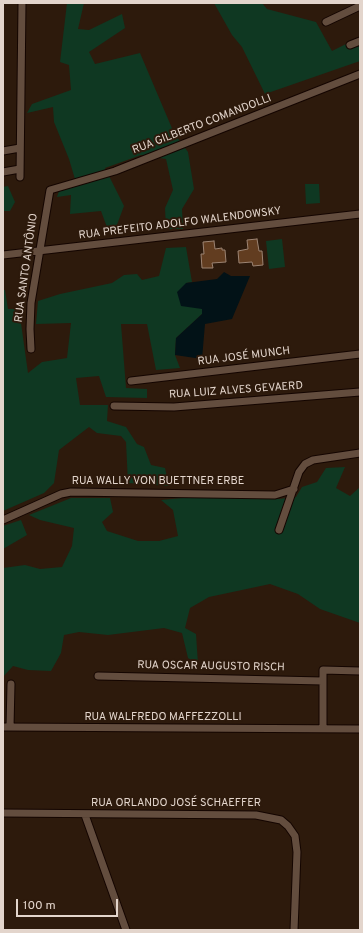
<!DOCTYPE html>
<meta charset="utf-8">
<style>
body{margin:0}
#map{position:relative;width:363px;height:933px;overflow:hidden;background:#2d1a0c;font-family:Overpass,sans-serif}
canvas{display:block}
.frame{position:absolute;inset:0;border:4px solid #e3d5cc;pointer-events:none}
.scale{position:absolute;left:16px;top:899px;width:102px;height:18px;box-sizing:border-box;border:2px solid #e3d5cc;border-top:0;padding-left:5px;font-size:12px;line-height:14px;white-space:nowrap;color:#e3d5cc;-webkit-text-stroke:3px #2d1a0c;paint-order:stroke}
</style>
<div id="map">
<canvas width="363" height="933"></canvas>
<div class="frame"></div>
<div class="scale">100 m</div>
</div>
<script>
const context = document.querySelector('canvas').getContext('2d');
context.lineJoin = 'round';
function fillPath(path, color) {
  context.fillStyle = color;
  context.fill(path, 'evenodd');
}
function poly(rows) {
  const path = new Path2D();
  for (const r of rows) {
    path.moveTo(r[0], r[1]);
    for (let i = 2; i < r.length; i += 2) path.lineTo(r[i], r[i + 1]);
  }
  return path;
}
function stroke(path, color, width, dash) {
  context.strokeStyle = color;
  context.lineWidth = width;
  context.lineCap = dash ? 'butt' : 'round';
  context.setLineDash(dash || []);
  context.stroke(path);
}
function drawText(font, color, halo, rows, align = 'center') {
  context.font = font + ' Overpass,sans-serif';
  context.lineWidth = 4;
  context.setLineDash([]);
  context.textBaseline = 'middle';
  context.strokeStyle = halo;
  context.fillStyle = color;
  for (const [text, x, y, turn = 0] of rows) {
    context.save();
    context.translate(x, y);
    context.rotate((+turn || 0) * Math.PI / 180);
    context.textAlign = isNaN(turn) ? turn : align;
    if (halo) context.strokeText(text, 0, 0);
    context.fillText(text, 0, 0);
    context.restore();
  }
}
fillPath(poly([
 [67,3,84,3,78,29,89,30,122,14,125,28,89,52,95,64,140,53,174,133,188,152,194,189,182,209,183,229,166,229,165,208,173,190,166,159,141,155,105,168,124,206,115,230,108,230,101,211,70,214,71,195,57,197,59,191,77,186,69,159,54,122,53,107,27,113,32,104,71,90,69,65,60,62],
 [214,3,262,3,267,9,316,22,332,51,360,37,360,61,265,94,242,47,232,35],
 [305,184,319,184,320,203,306,204],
 [8,186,15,202,10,211,3,211,3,187],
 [282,239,285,267,269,269,266,241],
 [186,247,192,282,186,283,202,309,202,314,176,338,175,355,180,368,156,370,147,324,121,324,126,388,147,389,147,398,106,397,99,376,76,378,80,405,108,405,107,421,126,427,137,444,144,447,151,465,165,468,169,486,128,483,126,442,121,436,97,433,89,427,59,450,54,483,44,493,3,511,3,290,5,290,8,309,19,309,28,373,42,362,67,358,71,323,36,324,38,301,60,294,112,283,124,275,137,274,142,280,159,276,166,248],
 [345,467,336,488,350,496,360,487,360,623,320,609,298,594,270,584,209,597,190,608,185,628,196,634,198,664,188,658,182,633,164,628,108,635,79,632,64,635,61,653,51,671,28,670,13,666,3,677,3,568,25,565,40,569,62,567,72,546,74,528,40,520,29,515,71,498,110,498,113,512,102,522,107,531,138,541,159,541,178,536,173,510,161,500,193,497,279,499,296,497,302,487,317,482,326,468],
 [21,520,27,535,3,549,3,526]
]), '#0f3822');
fillPath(poly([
 [224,272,231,276,250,276,232,319,205,324,202,359,175,355,176,338,202,314,202,309,181,306,177,292,186,283,217,279]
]), '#021217');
const building = poly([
 [257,239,259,251,262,251,263,265,253,266,252,262,239,263,238,251,248,249,247,240,257,239],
 [214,241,215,249,222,248,222,250,225,250,226,262,212,263,213,268,202,268,201,254,204,254,203,242,214,241]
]);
fillPath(building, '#623d20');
stroke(building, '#9c8473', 1);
const minor = poly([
 [326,22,360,6],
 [350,45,360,41],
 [3,151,20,148],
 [3,172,20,169],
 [20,177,22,3],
 [3,255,360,214],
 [31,349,30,329,31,303,50,190,115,171,360,74],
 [131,381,360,354],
 [114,406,174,407,360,392],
 [3,520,61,494,71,492,275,495,294,489],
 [279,530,299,472,305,464,313,460,360,453],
 [98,676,323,681],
 [3,727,360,729],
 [10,727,11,684],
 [323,728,323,670,360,671],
 [3,813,256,815,281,820,288,826,295,836,297,852,294,930],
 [85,815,126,930]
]);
stroke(minor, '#140500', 9);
stroke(minor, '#634d3e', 7);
drawText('11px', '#e3d5cc', '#2d1a0c', [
 ["RUA GILBERTO COMANDOLLI",202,125,-21],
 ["RUA PREFEITO ADOLFO WALENDOWSKY",180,224,-7],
 ["RUA SANTO ANTÔNIO",27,268,-82],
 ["RUA JOSÉ MUNCH",244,357,-7],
 ["RUA LUIZ ALVES GEVAERD",236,391,-4],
 ["RUA WALLY VON BUETTNER ERBE",158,482],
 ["RUA OSCAR AUGUSTO RISCH",211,667,1],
 ["RUA WALFREDO MAFFEZZOLLI",163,718],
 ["RUA ORLANDO JOSÉ SCHAEFFER",176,804]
]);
</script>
